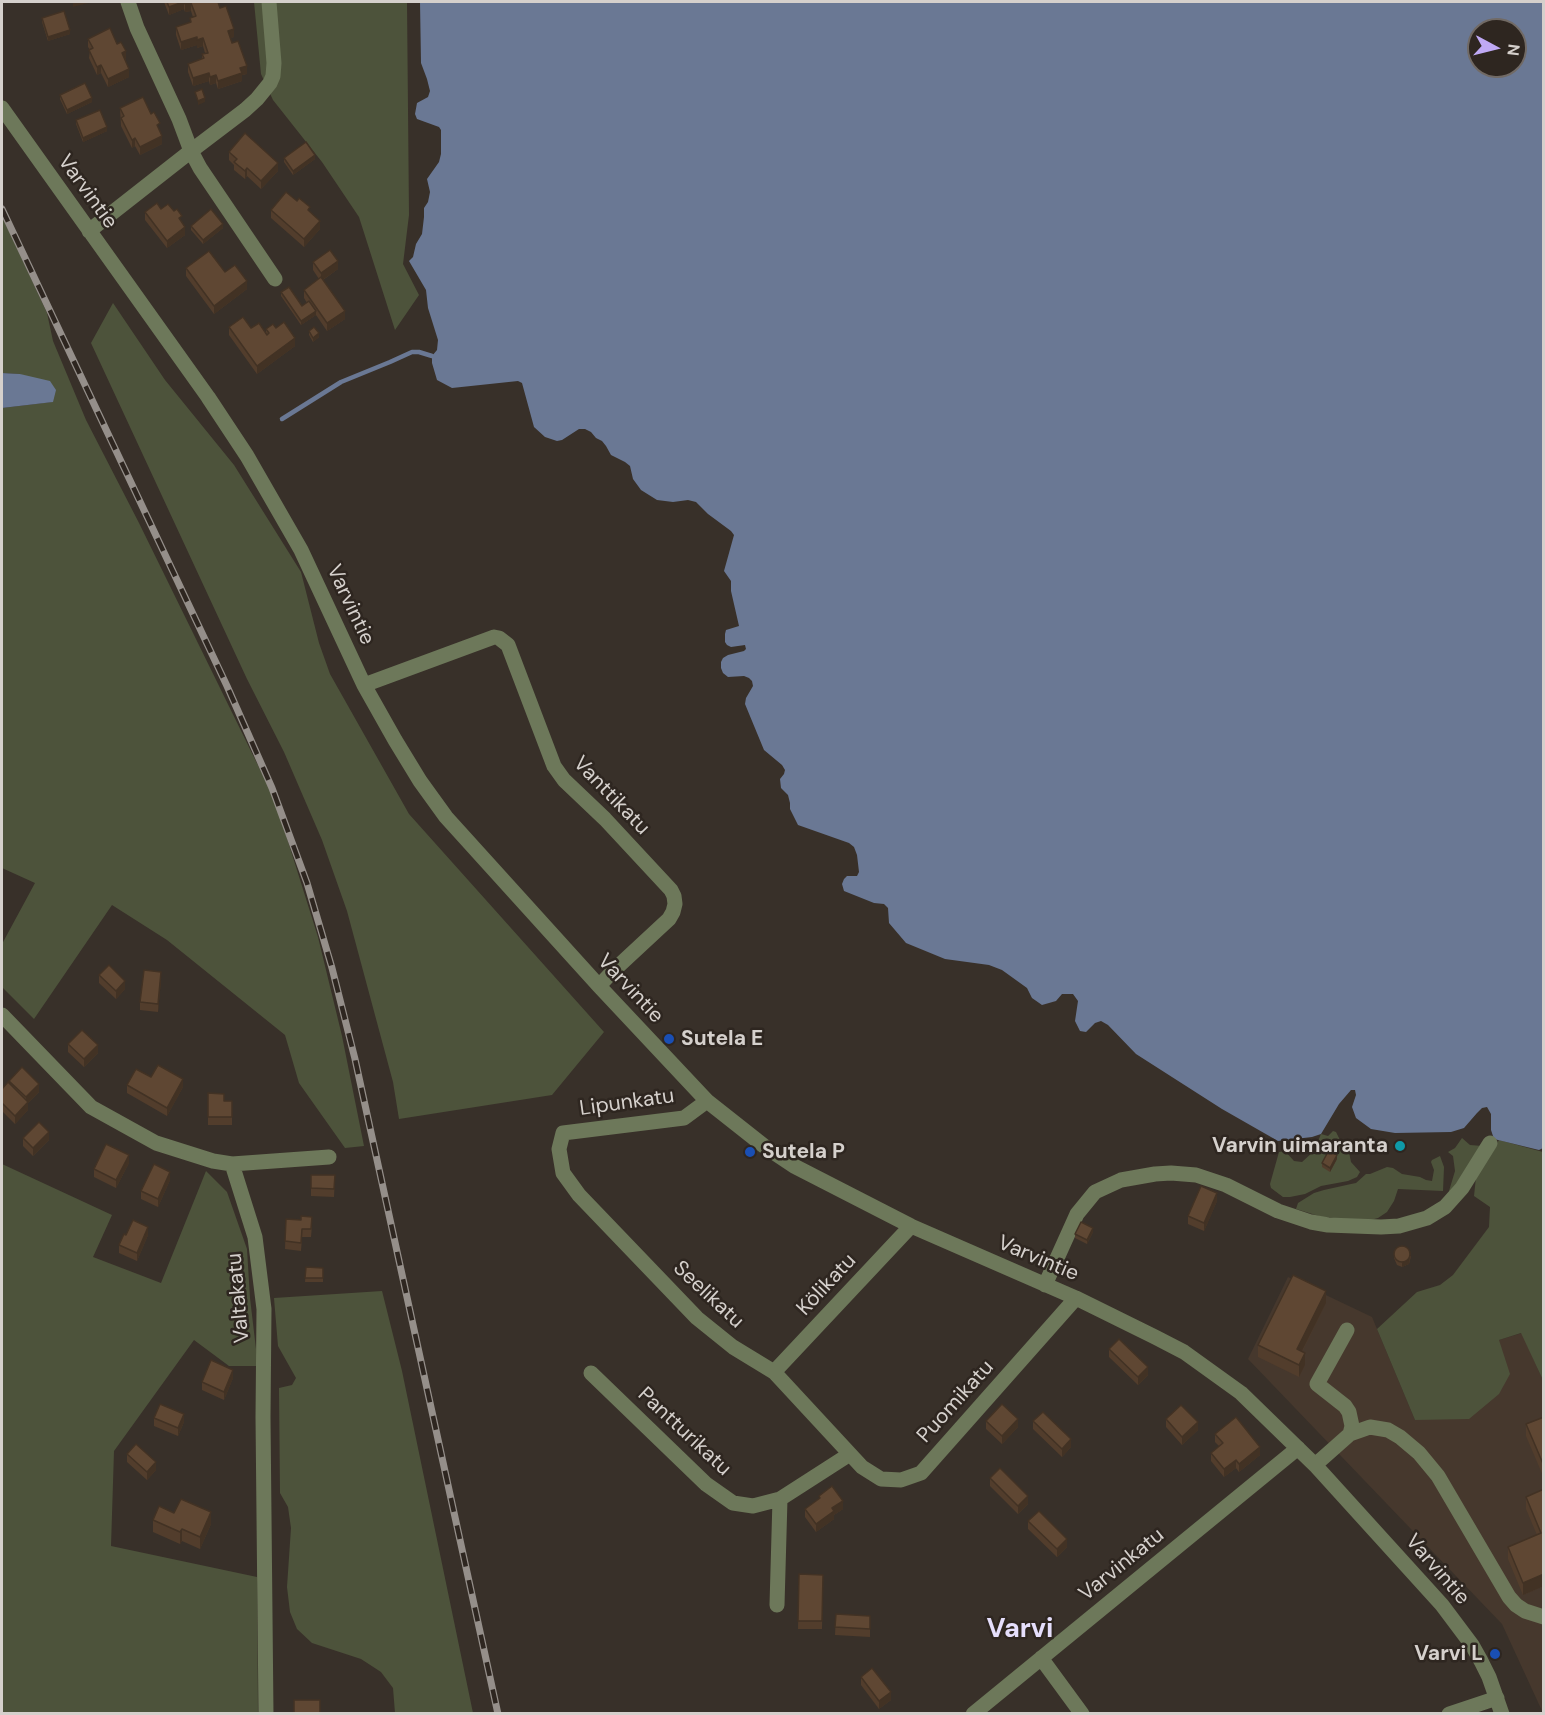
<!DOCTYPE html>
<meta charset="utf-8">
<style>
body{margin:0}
#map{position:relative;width:1545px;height:1715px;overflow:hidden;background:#383029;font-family:"DM Sans",sans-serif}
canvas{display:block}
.frame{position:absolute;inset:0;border:3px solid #d5d0cc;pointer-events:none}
.north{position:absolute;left:1467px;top:18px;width:60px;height:60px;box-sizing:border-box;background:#2e2620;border:2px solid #716a65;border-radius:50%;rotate:97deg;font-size:16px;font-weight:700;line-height:24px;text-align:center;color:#d5d0cc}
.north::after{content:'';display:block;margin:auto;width:21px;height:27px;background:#bfa9f4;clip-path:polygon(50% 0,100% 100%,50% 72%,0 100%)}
</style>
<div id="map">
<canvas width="1545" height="1715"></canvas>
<div class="frame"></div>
<div class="north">N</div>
</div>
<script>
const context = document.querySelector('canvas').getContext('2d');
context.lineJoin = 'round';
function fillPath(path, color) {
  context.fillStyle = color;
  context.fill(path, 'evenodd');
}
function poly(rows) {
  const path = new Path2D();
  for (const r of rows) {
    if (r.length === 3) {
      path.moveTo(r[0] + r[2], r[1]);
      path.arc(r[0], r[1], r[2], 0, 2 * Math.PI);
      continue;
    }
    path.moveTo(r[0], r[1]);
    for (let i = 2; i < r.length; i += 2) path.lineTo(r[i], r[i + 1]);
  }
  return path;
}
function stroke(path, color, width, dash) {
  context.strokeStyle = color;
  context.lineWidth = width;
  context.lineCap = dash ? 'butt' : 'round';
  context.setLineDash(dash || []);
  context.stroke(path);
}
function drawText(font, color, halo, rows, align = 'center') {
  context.font = font + ' "DM Sans",sans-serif';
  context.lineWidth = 5;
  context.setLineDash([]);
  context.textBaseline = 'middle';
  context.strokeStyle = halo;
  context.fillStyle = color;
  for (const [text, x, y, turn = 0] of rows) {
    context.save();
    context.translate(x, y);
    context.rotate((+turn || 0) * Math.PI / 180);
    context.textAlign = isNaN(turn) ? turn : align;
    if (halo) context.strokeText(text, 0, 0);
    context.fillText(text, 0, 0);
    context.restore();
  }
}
fillPath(poly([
 [1288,1277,1372,1317,1415,1420,1499,1340,1522,1333,1542,1378,1543,1379,1543,1713,1502,1624,1248,1359]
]), '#46382d');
fillPath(poly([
 [254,2,407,2,409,215,403,264,419,295,395,330,359,217,322,162,273,100,261,74],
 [2,216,47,313,53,341,86,420,139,523,275,800,318,937,342,1036,364,1146,345,1148,299,1083,285,1035,167,940,112,905,34,1019,2,987,2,944,35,883,2,868,2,408,52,402,20,374,2,373],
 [113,303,165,380,234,465,301,572,319,643,330,674,409,814,604,1032,552,1095,399,1119,393,1082,347,911,322,840,284,752,247,679,91,343],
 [1333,1131,1336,1132,1341,1142,1349,1152,1351,1162,1360,1172,1357,1177,1348,1181,1321,1186,1305,1194,1290,1197,1283,1197,1271,1188,1270,1184,1279,1152,1285,1151,1294,1161,1302,1162,1314,1151,1321,1134,1328,1136],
 [1462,1138,1470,1145,1482,1146,1452,1191,1449,1191,1455,1171,1453,1156,1448,1152,1455,1148],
 [1499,1140,1543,1152,1543,1379,1542,1378,1521,1333,1499,1340,1510,1374,1499,1394,1469,1419,1415,1420,1377,1329,1417,1292,1440,1285,1453,1275,1489,1227,1490,1207,1474,1196,1476,1177],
 [1440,1156,1444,1167,1443,1191,1398,1189,1394,1201,1387,1212,1378,1218,1367,1221,1322,1217,1296,1209,1298,1203,1314,1193,1324,1190,1351,1184,1356,1183,1366,1174,1370,1174,1387,1167,1393,1168,1402,1174,1420,1177,1426,1180,1432,1181,1434,1170,1431,1162,1432,1160],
 [2,1164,112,1215,93,1257,161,1283,206,1171,227,1192,247,1249,250,1298,258,1366,229,1366,194,1340,114,1451,111,1546,257,1577,258,1713,2,1714],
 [382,1291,402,1371,473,1713,395,1713,393,1688,381,1672,361,1659,312,1643,297,1629,290,1612,287,1587,291,1528,288,1507,280,1493,279,1388,292,1385,296,1378,278,1346,274,1298]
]), '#4d533b');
fillPath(poly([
 [420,2,1543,2,1543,1148,1539,1150,1494,1139,1491,1130,1491,1114,1487,1107,1482,1108,1477,1113,1464,1128,1451,1132,1395,1133,1371,1129,1356,1118,1352,1107,1356,1095,1355,1090,1351,1090,1339,1104,1321,1134,1312,1137,1278,1141,1222,1109,1136,1054,1108,1025,1101,1021,1095,1023,1086,1032,1080,1031,1075,1021,1078,1001,1073,994,1062,994,1056,1001,1042,1005,1032,998,1027,988,1002,970,989,965,945,959,906,943,889,923,888,908,884,904,874,903,844,891,842,884,844,879,847,876,857,876,859,872,857,855,854,847,849,843,798,825,790,809,790,803,788,795,781,788,780,779,784,774,785,770,782,765,764,750,745,704,746,698,753,686,752,681,749,678,744,676,728,677,723,673,721,668,721,662,723,658,728,655,744,651,746,649,745,645,731,647,727,645,725,642,725,634,726,630,739,626,731,591,731,581,724,571,734,535,731,531,708,514,696,502,688,500,673,502,657,500,641,490,633,479,630,466,625,462,611,455,606,446,602,441,596,438,591,432,585,429,579,429,562,440,557,441,545,437,534,427,522,383,518,381,452,388,437,380,432,363,432,356,437,350,438,340,428,308,426,290,409,261,413,257,416,244,422,234,424,217,424,208,428,202,430,192,427,179,439,162,441,154,441,130,439,127,417,119,415,114,417,103,428,97,430,91,427,79,421,63],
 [1479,30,1515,30,1515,66,1479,66],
 [2,373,20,374,50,381,56,390,53,402,2,408]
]), '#6a7894');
stroke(poly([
 [282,419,341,382,390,362,412,352,419,352,432,356]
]), '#6a7894', 4.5);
stroke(poly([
 [269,2,274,63,273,76,270,83,257,99,245,110,191,151,200,168,275,279],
 [2,108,208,397,247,456,301,550,364,685,395,740,420,781,446,817,599,986,707,1101,764,1146,794,1166,911,1226,1076,1298,1155,1337,1184,1352,1241,1393,1315,1465,1442,1605,1472,1645,1481,1661,1489,1677,1502,1714],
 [89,231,191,151,179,119,137,28,128,2],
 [364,685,494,637,499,638,508,645,554,766,564,780,605,819,671,890,674,896,675,904,673,912,669,919,613,971,599,986],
 [2,1015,91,1107,156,1143,213,1161,232,1164,255,1237,264,1309,263,1417,266,1714],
 [707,1101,684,1118,563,1133,559,1149,563,1173,579,1195,697,1318,733,1347,774,1372,862,1467,881,1479,901,1480,921,1473,1076,1298],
 [232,1164,329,1157],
 [1045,1285,1077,1214,1095,1192,1121,1180,1155,1174,1171,1173,1196,1175,1226,1185,1278,1211,1311,1222,1328,1225,1381,1227,1399,1226,1427,1218,1445,1207,1462,1188,1490,1143],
 [774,1372,911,1226],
 [591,1373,706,1484,733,1503,753,1506,780,1499,850,1454],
 [1350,1434,1370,1427,1388,1430,1400,1437,1419,1453,1438,1476,1509,1597,1516,1605,1525,1611,1544,1617],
 [1315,1465,1350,1434,1352,1426,1349,1412,1345,1406,1317,1384,1347,1330],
 [777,1605,780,1499],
 [1041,1658,1082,1714],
 [973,1714,1298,1448],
 [1449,1714,1497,1698]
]), '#6d785a', 15);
const rail = poly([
 [2,209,227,686,272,788,307,883,332,968,355,1059,498,1714]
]);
stroke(rail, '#958f8a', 7);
stroke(rail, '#2e2620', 4.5, [14]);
fillPath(poly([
 [164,2,222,2,218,4,234,37,230,38,232,43,247,74,242,75,242,81,218,89,216,83,210,85,209,81,193,86,188,72,188,64,202,59,202,54,205,53,203,46,197,48,197,45,181,50,176,35,176,27,190,22,190,18,193,17,191,11,185,12,184,9,169,15],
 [42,18,70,34,48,41,42,22],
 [88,39,126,59,125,60,129,77,108,87,101,73,97,75,89,58,90,50,88,47],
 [60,95,92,102,67,114,60,99],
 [120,108,160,130,162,144,140,155,135,146,132,148,121,126],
 [76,120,107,131,83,142,76,124],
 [229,152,278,171,261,189,247,176,245,179,234,170,234,165,229,160],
 [284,158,315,159,293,175,284,162],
 [161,209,182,222,185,235,167,248,145,220,145,212],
 [271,210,310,212,320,229,304,247,271,218],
 [191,226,223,228,203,244,191,230],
 [313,262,338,269,323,280,345,319,327,331,316,315,301,325,281,296,281,292,302,306,307,303,304,298,304,290,319,279,313,270],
 [186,268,225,272,247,289,214,314,186,276],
 [229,327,251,328,266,334,266,329,276,328,295,346,257,374,229,335],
 [309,331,319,337,313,342,309,335],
 [99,975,125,989,116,999,99,983],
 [161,980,158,1012,140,1010,140,1002],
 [68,1044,98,1053,84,1067,68,1052],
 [9,1081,39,1092,28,1103,28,1110,15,1124,2,1111,2,1089,9,1083],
 [127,1085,183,1087,167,1116,127,1093],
 [208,1093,224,1101,232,1101,232,1125,208,1125],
 [23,1138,49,1140,33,1156,23,1146],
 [1337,1159,1330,1172,1322,1167,1322,1163],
 [129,1163,116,1188,94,1177,94,1169],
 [311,1175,335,1175,334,1197,311,1196],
 [170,1180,158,1207,141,1199,141,1191],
 [1217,1201,1204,1231,1188,1224,1188,1216],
 [286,1219,312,1225,311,1237,302,1237,301,1251,285,1249],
 [1093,1232,1087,1244,1075,1238,1075,1234],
 [126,1235,148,1235,137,1261,119,1253,119,1245],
 [1394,1254,1411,1256,1409,1264,1402,1267,1397,1265,1394,1258],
 [306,1267,323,1268,323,1282,305,1282],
 [1326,1303,1302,1352,1305,1365,1299,1377,1258,1357,1258,1345],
 [1109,1349,1148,1375,1138,1385,1109,1357],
 [233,1378,224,1400,202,1390,202,1382],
 [1544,1417,1544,1478,1526,1436,1526,1424],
 [154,1418,184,1422,178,1436,154,1426],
 [1166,1419,1198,1430,1182,1445,1166,1427],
 [986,1421,1018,1427,1002,1444,986,1429],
 [1033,1421,1071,1447,1062,1457,1033,1429],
 [1215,1434,1260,1455,1239,1472,1236,1468,1224,1477,1211,1461,1211,1453,1219,1446,1215,1442],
 [127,1454,156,1470,147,1480,127,1462],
 [990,1478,1028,1504,1018,1514,990,1486],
 [1544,1489,1544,1586,1523,1595,1508,1559,1508,1547,1537,1535,1526,1509,1526,1497],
 [819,1496,843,1509,834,1515,834,1519,816,1532,805,1517,805,1509,819,1499],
 [174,1513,211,1524,200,1549,182,1541,180,1544,153,1532,153,1520],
 [1028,1521,1067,1547,1057,1557,1028,1529],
 [799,1574,823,1575,822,1629,798,1629],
 [836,1614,870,1616,870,1637,835,1635],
 [861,1677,891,1700,879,1709,861,1685]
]), '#523d2c');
fillPath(poly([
 [73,2,92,2,73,7],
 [184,2,184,9,169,15,169,7],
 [191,3,191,11,185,12,185,4],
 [234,29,234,37,228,39,228,31],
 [70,30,70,34,48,41,48,37],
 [197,37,197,45,181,50,181,42],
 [203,38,203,46,197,48,197,40],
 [126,51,126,59,122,61,122,53],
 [101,65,101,73,97,75,97,67],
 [247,66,247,74,242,75,242,81,218,89,218,81,240,68],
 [129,69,129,77,108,87,108,79],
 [209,73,209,81,193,86,193,78],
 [216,75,216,83,210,85,210,77],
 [92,98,92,102,67,114,67,110],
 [205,98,205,102,198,105,198,101],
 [107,127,107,131,83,142,83,138],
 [162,136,162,144,140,155,140,147],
 [135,138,135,146,132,148,132,140],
 [315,155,315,159,293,175,293,171],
 [278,163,278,171,261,189,261,181],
 [247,168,247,176,245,179,245,171],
 [320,221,320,229,304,247,304,239],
 [223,224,223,228,203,244,203,240],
 [185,227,185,235,167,248,167,241],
 [338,261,338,269,321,281,321,273],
 [247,281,247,289,214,314,214,306],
 [316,311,316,315,301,325,301,321],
 [345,311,345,319,327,331,327,323],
 [319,333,319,337,313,342,313,338],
 [295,338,295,346,257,374,257,366],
 [161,972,161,980,158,1012,158,1004],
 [125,981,125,989,116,999,116,991],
 [98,1045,98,1053,84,1067,84,1059],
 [183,1079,183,1087,167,1116,167,1108],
 [39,1084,39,1092,28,1103,28,1110,15,1124,15,1116,26,1104,26,1097],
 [49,1132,49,1140,33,1156,33,1148],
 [129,1155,129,1163,116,1188,116,1180],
 [1337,1155,1337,1159,1330,1172,1330,1168],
 [170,1172,170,1180,158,1207,158,1199],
 [1217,1193,1217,1201,1204,1231,1204,1223],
 [148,1227,148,1235,137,1261,137,1253],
 [1093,1228,1093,1232,1087,1244,1087,1240],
 [1411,1252,1409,1264,1402,1267,1402,1263],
 [1326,1291,1326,1303,1297,1361,1297,1349],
 [1305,1353,1305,1365,1299,1377,1299,1365],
 [1148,1367,1148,1375,1138,1385,1138,1377],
 [233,1370,233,1378,224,1400,224,1392],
 [184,1414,184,1422,178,1436,178,1428],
 [1018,1419,1018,1427,1002,1444,1002,1436],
 [1198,1422,1198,1430,1182,1445,1182,1437],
 [1071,1439,1071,1447,1062,1457,1062,1449],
 [1260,1447,1260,1455,1239,1472,1239,1464],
 [1236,1460,1236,1468,1224,1477,1224,1469],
 [156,1462,156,1470,147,1480,147,1472],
 [1028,1496,1028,1504,1018,1514,1018,1506],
 [843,1501,843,1509,834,1515,834,1519,816,1532,816,1524,832,1508],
 [211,1512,211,1524,200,1549,200,1537],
 [182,1529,182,1541,180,1544,180,1532],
 [1067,1539,1067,1547,1057,1557,1057,1549],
 [1544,1574,1544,1586,1523,1595,1523,1583],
 [891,1692,891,1700,879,1709,879,1701]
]), '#423224');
const building = poly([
 [167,2,183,2,169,7,167,2],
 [184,2,218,2,220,8,226,6,234,29,228,31,232,43,238,41,247,66,240,68,242,73,218,81,216,75,210,77,209,73,193,78,188,64,204,58,202,54,208,53,203,38,197,40,197,37,181,42,176,27,191,22,190,18,196,16,191,3,185,4,184,2],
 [64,11,70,30,48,37,42,18,64,11],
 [110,28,117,44,121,42,126,51,122,53,129,69,108,79,101,65,97,67,89,50,93,48,88,39,110,28],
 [85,83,92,98,67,110,60,95,85,83],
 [202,89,205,98,198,101,195,92,202,89],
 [143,97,151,114,154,112,160,123,157,125,162,136,140,147,135,138,132,140,121,118,124,116,120,108,143,97],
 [100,110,107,127,83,138,76,120,100,110],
 [245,133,278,163,261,181,247,168,245,171,234,162,237,159,229,152,245,133],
 [306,142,315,155,293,171,284,158,306,142],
 [286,192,297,201,299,198,310,207,308,210,320,221,304,239,271,210,286,192],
 [157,203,161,209,168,204,174,211,177,209,182,216,179,218,185,227,167,241,145,212,157,203],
 [211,209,223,224,203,240,191,226,211,209],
 [330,250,338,261,321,273,313,262,330,250],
 [209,251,225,272,235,265,247,281,214,306,186,268,209,251],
 [321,277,345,311,327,323,304,290,321,277],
 [289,287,302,306,309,301,316,311,301,321,281,292,289,287],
 [243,317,251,328,259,323,267,335,269,333,266,329,273,324,276,328,284,322,295,338,257,366,229,327,243,317],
 [314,327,319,333,313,338,309,331,314,327],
 [109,965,125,981,116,991,99,975,109,965],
 [144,970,161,972,158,1004,140,1002,144,970],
 [82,1030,98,1045,84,1059,68,1044,82,1030],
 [158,1065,183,1079,167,1108,127,1085,136,1069,151,1077,158,1065],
 [22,1067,39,1084,26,1097,9,1081,22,1067],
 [8,1082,28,1102,15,1116,2,1103,2,1089,8,1082],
 [208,1093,224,1094,224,1101,232,1101,232,1117,208,1117,208,1093],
 [39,1122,49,1132,33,1148,23,1138,39,1122],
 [106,1144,129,1155,116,1180,94,1169,106,1144],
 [1329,1150,1337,1155,1330,1168,1322,1163,1329,1150],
 [154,1164,170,1172,158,1199,141,1191,154,1164],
 [311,1175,335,1175,334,1189,311,1188,311,1175],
 [1201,1186,1217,1193,1204,1223,1188,1216,1201,1186],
 [301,1216,312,1217,311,1229,302,1229,301,1243,285,1241,286,1219,301,1220,301,1216],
 [133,1220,148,1227,137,1253,119,1245,124,1234,126,1235,133,1220],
 [1081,1222,1093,1228,1087,1240,1075,1234,1081,1222],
 [1402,1254,8],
 [306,1267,323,1268,323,1278,305,1278,306,1267],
 [1293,1275,1326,1291,1297,1349,1305,1353,1299,1365,1258,1345,1293,1275],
 [1119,1339,1148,1367,1138,1377,1109,1349,1119,1339],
 [211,1360,233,1370,224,1392,202,1382,211,1360],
 [160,1404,184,1414,178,1428,154,1418,160,1404],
 [1002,1404,1018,1419,1002,1436,986,1421,1002,1404],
 [1181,1405,1198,1422,1182,1437,1166,1419,1181,1405],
 [1043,1412,1071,1439,1062,1449,1033,1421,1043,1412],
 [1236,1417,1260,1447,1239,1464,1236,1460,1224,1469,1211,1453,1223,1443,1215,1434,1236,1417],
 [1544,1417,1544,1466,1526,1424,1544,1417],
 [136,1444,156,1462,147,1472,127,1454,136,1444],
 [1000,1468,1028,1496,1018,1506,990,1478,1000,1468],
 [832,1486,843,1501,832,1508,834,1511,816,1524,805,1509,820,1498,819,1496,832,1486],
 [1544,1489,1544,1574,1523,1583,1508,1547,1541,1533,1526,1497,1544,1489],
 [181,1499,211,1512,200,1537,182,1529,180,1532,153,1520,159,1506,174,1513,181,1499],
 [1039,1511,1067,1539,1057,1549,1028,1521,1039,1511],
 [799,1574,823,1575,822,1621,798,1621,799,1574],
 [836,1614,870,1616,870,1629,835,1627,836,1614],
 [872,1668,891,1692,879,1701,861,1677,872,1668],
 [294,1700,320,1700,320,1713,294,1713,294,1700]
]);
fillPath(building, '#5f4733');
stroke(building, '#423224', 1.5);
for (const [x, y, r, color] of [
 [669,1039,6,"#1a4fb4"],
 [1400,1146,6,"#0f9aa8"],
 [750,1152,6,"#1a4fb4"],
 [1495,1654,6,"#1a4fb4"]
]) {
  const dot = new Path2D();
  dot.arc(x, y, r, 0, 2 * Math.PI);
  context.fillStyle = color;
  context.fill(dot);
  stroke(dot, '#2e2620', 2);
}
drawText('21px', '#d5d0cc', '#2e2620', [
 ["Varvintie",87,192,54],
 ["Varvintie",350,605,65],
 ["Vanttikatu",611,796,46],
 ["Varvintie",630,989,47],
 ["Lipunkatu",627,1103,-8],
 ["Varvintie",1038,1259,23],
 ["Kölikatu",827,1285,-47],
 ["Seelikatu",708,1295,43],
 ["Valtakatu",239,1298,-95],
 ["Puomikatu",956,1402,-48],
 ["Pantturikatu",684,1432,43],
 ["Varvinkatu",1122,1565,-39],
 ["Varvintie",1437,1570,49]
]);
drawText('bold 21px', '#d5d0cc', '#2e2620', [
 ["Sutela E",681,1039],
 ["Varvin uimaranta",1388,1146,"right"],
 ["Sutela P",762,1152],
 ["Varvi L",1483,1654,"right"]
], 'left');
drawText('bold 27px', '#e5defb', '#2e2620', [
 ["Varvi",1020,1630]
]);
</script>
